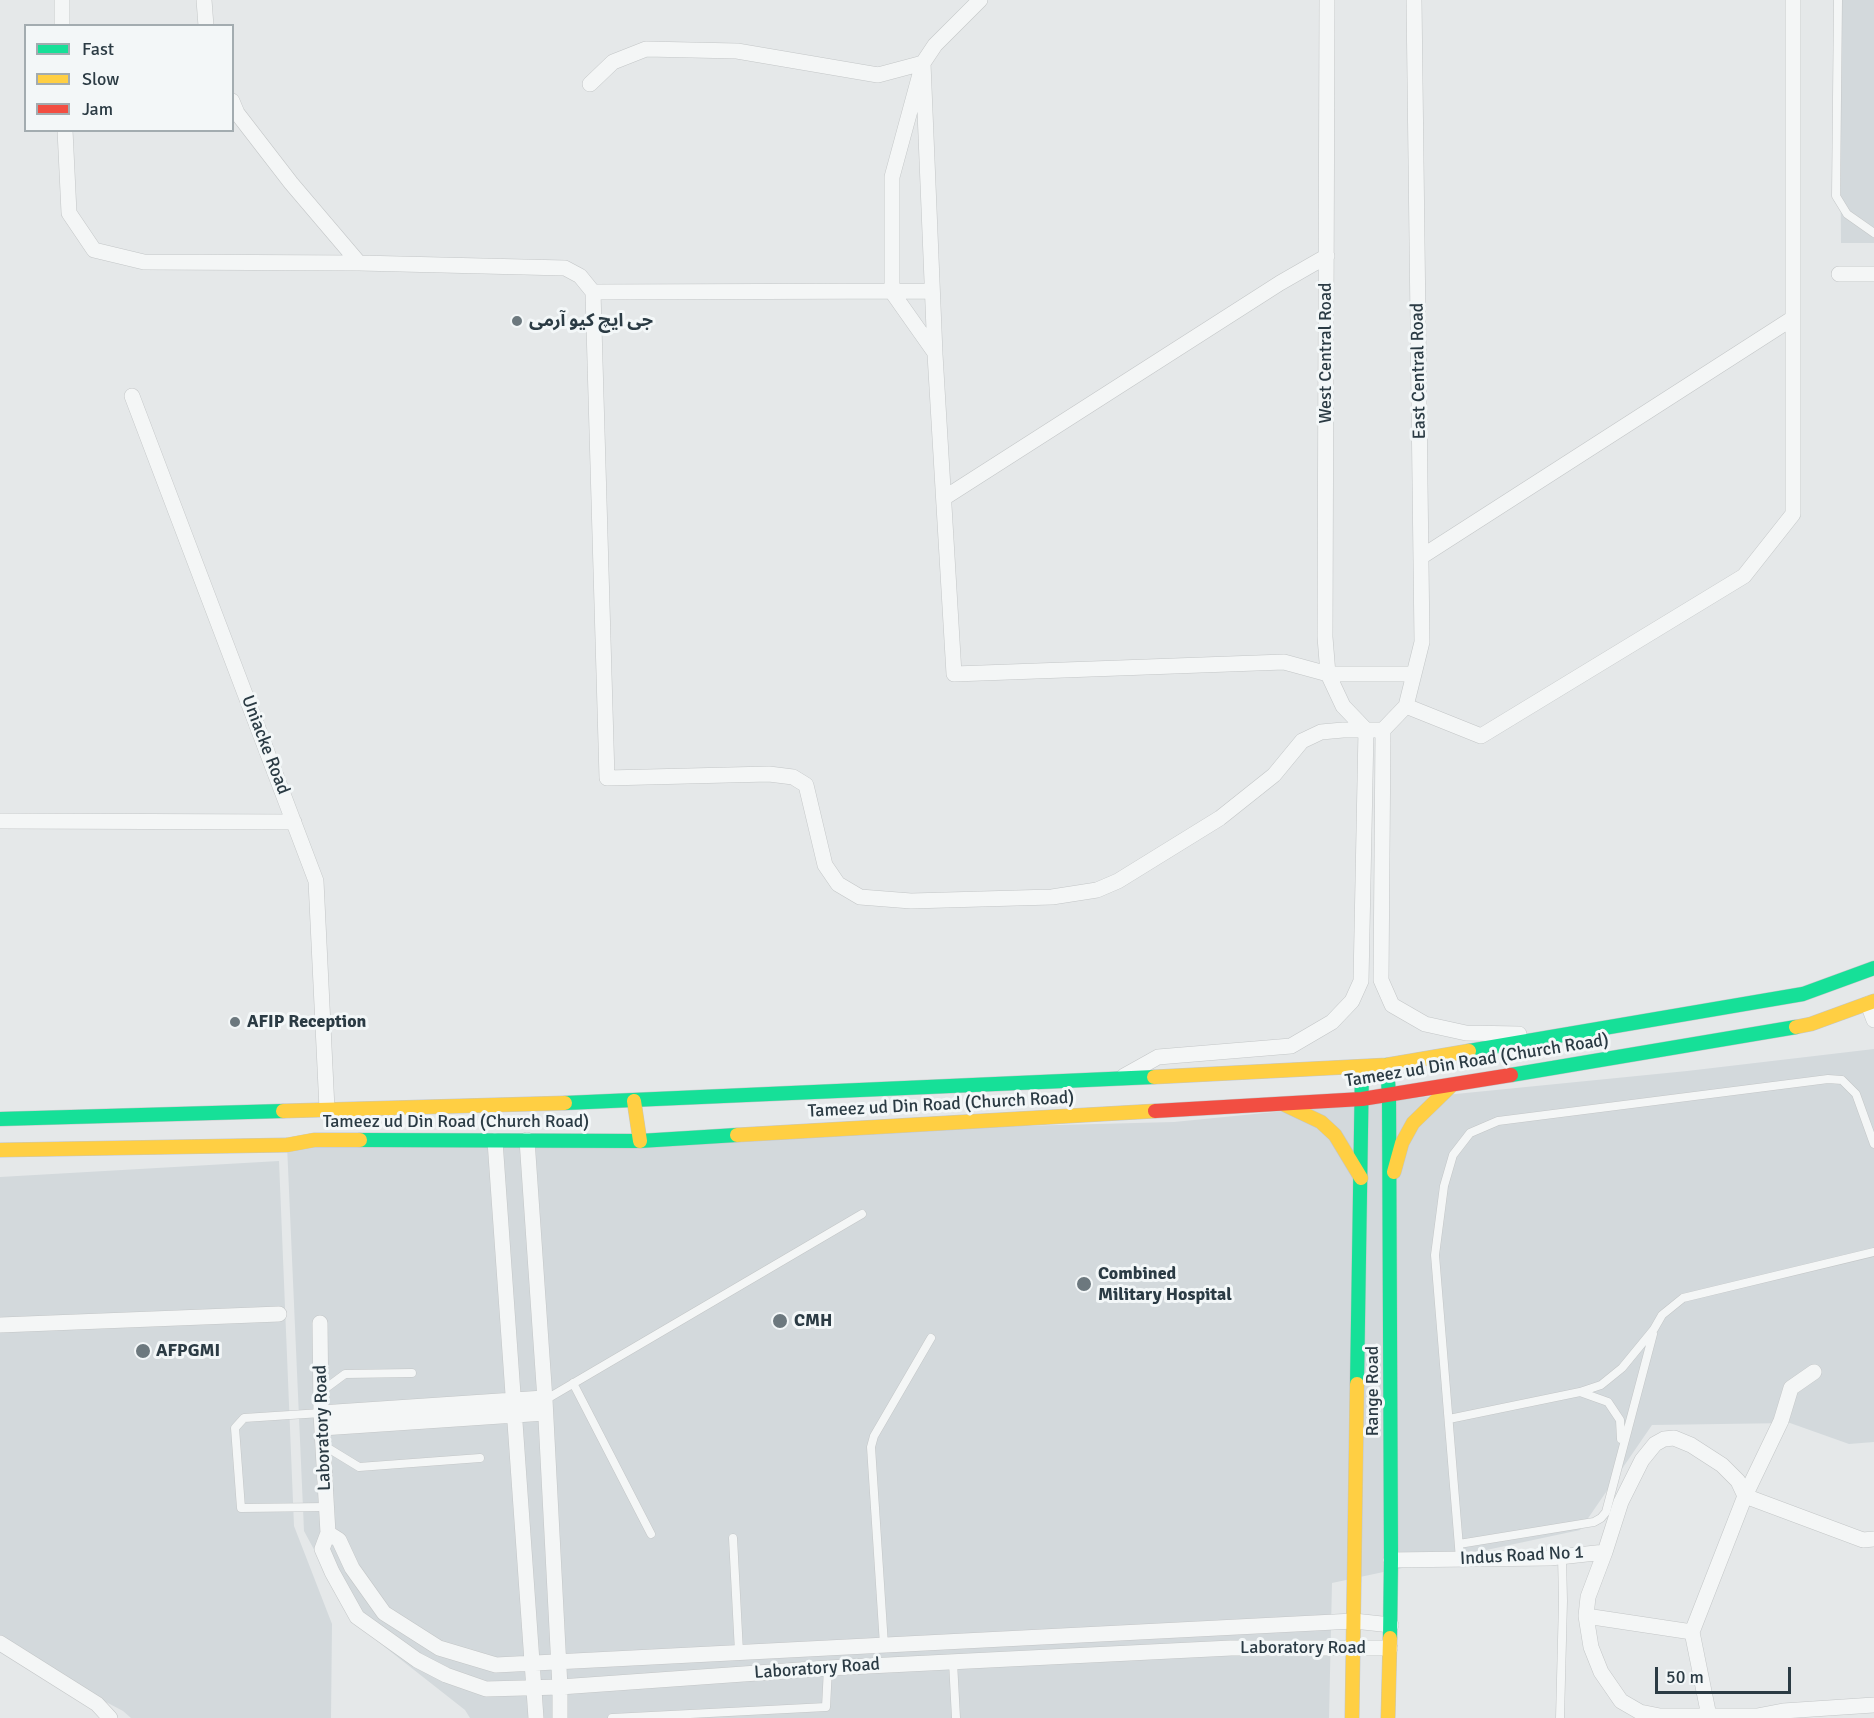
<!DOCTYPE html>
<meta charset="utf-8">
<style>
body{margin:0}
#map{position:relative;width:1874px;height:1718px;overflow:hidden;background:#e5e8e9;font-family:Signika,sans-serif}
canvas{display:block}
.legend{position:absolute;left:24px;top:24px;width:210px;height:108px;box-sizing:border-box;background:#f3f7f8;border:2px solid #a3acb0;margin:0;padding:8px 10px;list-style:none;font-size:18px;color:#2b3b44}
.legend li{display:flex;align-items:center;gap:12px;height:30px}
.legend b{width:30px;border:2px solid #a3acb0}
.scale{position:absolute;left:1655px;top:1667px;width:136px;height:27px;box-sizing:border-box;border:3px solid #2b3b44;border-top:0;padding-left:8px;font-size:18px;line-height:21px;white-space:nowrap;color:#2b3b44;-webkit-text-stroke:4px #f3f7f8;paint-order:stroke}
</style>
<div id="map">
<canvas width="1874" height="1718"></canvas>
<ul class="legend">
<li><b style="height:8px;background:#16e098"></b>Fast</li>
<li><b style="height:8px;background:#ffcf43"></b>Slow</li>
<li><b style="height:8px;background:#f24e42"></b>Jam</li>
</ul>
<div class="scale">50 m</div>
</div>
<script>
const context = document.querySelector('canvas').getContext('2d');
context.lineJoin = 'round';
function fillPath(path, color) {
  context.fillStyle = color;
  context.fill(path, 'evenodd');
}
function poly(rows) {
  const path = new Path2D();
  for (const r of rows) {
    path.moveTo(r[0], r[1]);
    for (let i = 2; i < r.length; i += 2) path.lineTo(r[i], r[i + 1]);
  }
  return path;
}
function stroke(path, color, width, dash) {
  context.strokeStyle = color;
  context.lineWidth = width;
  context.lineCap = dash ? 'butt' : 'round';
  context.setLineDash(dash || []);
  context.stroke(path);
}
function drawText(font, color, halo, rows, align = 'center') {
  context.font = font + ' Signika,"Noto Sans Arabic",sans-serif';
  context.lineWidth = 6;
  context.setLineDash([]);
  context.textBaseline = 'middle';
  context.strokeStyle = halo;
  context.fillStyle = color;
  for (const [text, x, y, turn = 0] of rows) {
    context.save();
    context.translate(x, y);
    context.rotate((+turn || 0) * Math.PI / 180);
    context.textAlign = isNaN(turn) ? turn : align;
    if (halo) context.strokeText(text, 0, 0);
    context.fillText(text, 0, 0);
    context.restore();
  }
}
fillPath(poly([
 [1839,0,1874,0,1874,243,1841,243],
 [1874,1049,1874,1442,1849,1444,1790,1423,1652,1425,1580,1530,1332,1583,1329,1718,470,1718,465,1710,353,1622,304,1531,287,1145,1174,1122,1687,1071],
 [279,1161,294,1526,332,1624,331,1718,131,1718,123,1711,40,1667,0,1642,0,1177]
]), '#d3d9dc');
const lane = poly([
 [1838,0,1836,196,1847,214,1874,233],
 [573,1383,651,1534],
 [322,1391,345,1374,412,1373],
 [1580,1392,1608,1402,1620,1420,1621,1439],
 [545,1400,862,1214],
 [321,1413,244,1418,235,1428,241,1508,327,1507],
 [1449,1419,1580,1392,1601,1385,1622,1368,1654,1329,1662,1315,1683,1298,1874,1252],
 [323,1445,359,1467,480,1458],
 [733,1538,739,1652],
 [1459,1544,1594,1522,1601,1518,1606,1512,1653,1334],
 [1460,1559,1435,1255,1444,1186,1453,1155,1470,1133,1498,1121,1828,1079,1842,1080,1856,1094,1874,1144],
 [884,1645,871,1447,874,1436,931,1338],
 [953,1662,956,1718],
 [612,1718,826,1707,828,1668],
 [1560,1718,1563,1601,1562,1556]
]);
const street = poly([
 [62,0,62,26],
 [204,0,206,26],
 [1327,0,1325,637,1328,674,1343,706,1366,730],
 [923,63,935,354,954,674,1284,662,1328,674,1414,674],
 [590,84,613,62,646,49,737,51,878,75,923,63],
 [232,101,237,113,291,183,359,263],
 [65,130,69,213,94,250,144,262,359,263,565,268,580,276,593,292,607,778,769,774,793,777,806,785,825,865,838,884,860,897,911,901,1052,897,1097,890,1118,881,1220,818,1274,775,1302,741,1321,732,1343,730,1383,730],
 [1839,274,1874,274],
 [593,292,932,291],
 [935,353,892,292,892,177,923,63,935,45,980,0],
 [132,396,316,881,327,1109],
 [944,498,1280,283,1327,256],
 [1421,557,1793,318],
 [1406,706,1481,736,1744,576,1793,514,1793,0],
 [1383,730,1406,706,1422,642,1414,0],
 [1383,730,1381,980,1392,1005,1425,1024,1466,1033,1519,1034],
 [0,821,294,822],
 [1868,1004,1874,1020],
 [1124,1076,1158,1057,1291,1046,1332,1022,1352,1001,1361,981,1366,730],
 [527,1140,545,1400,560,1687,560,1718],
 [495,1141,536,1718],
 [320,1323,321,1413,328,1533,322,1549,332,1572,357,1617,417,1660,446,1675,486,1689,560,1687,828,1668,1231,1648,1390,1648],
 [0,1325,279,1314],
 [321,1413,544,1398],
 [322,1428,545,1413],
 [328,1533,339,1540,352,1568,384,1613,439,1648,496,1665,1354,1621,1391,1625],
 [1605,1552,1588,1597,1586,1616,1591,1647,1601,1672,1621,1701,1640,1712,1660,1716,1757,1716,1783,1711,1874,1705],
 [1391,1560,1550,1558,1605,1552,1621,1502,1642,1460,1655,1444,1664,1439,1674,1438,1691,1445,1722,1465,1738,1481,1745,1496,1863,1540,1874,1539],
 [1586,1616,1692,1632],
 [0,1643,97,1704,110,1718],
 [1709,1716,1692,1632,1745,1496,1781,1421,1791,1388,1814,1372]
]);
const fast = poly([
 [1469,1051,1803,994,1874,968],
 [1387,1065,1389,1096,1391,1560,1390,1638],
 [1511,1075,1796,1027],
 [565,1103,1154,1077],
 [0,1119,283,1111],
 [360,1140,640,1141,737,1135],
 [1357,1384,1362,1067]
]);
const slow = poly([
 [1796,1027,1811,1024,1874,1001],
 [1154,1077,1387,1065,1469,1051],
 [634,1101,640,1141],
 [1285,1105,1321,1122,1335,1135,1361,1178],
 [283,1111,565,1103],
 [737,1135,1155,1111],
 [0,1150,287,1145,314,1140,360,1140],
 [1394,1172,1402,1143,1413,1123,1451,1086],
 [1352,1718,1357,1384],
 [1388,1718,1390,1638]
]);
const jam = poly([
 [1155,1111,1362,1099,1511,1075]
]);
stroke(lane, '#c3c6c7', 9);
stroke(street, '#c3c6c7', 16);
stroke(fast, '#c3c6c7', 15);
stroke(slow, '#c3c6c7', 15);
stroke(jam, '#c3c6c7', 15);
stroke(lane, '#f4f6f6', 8);
stroke(street, '#f4f6f6', 15);
stroke(fast, '#16e098', 14);
stroke(slow, '#ffcf43', 14);
stroke(jam, '#f24e42', 14);
for (const [x, y, r, color] of [
 [517,321,6,"#6c787e"],
 [235,1022,6,"#6c787e"],
 [1084,1284,8,"#6c787e"],
 [780,1321,8,"#6c787e"],
 [143,1351,8,"#6c787e"]
]) {
  const dot = new Path2D();
  dot.arc(x, y, r, 0, 2 * Math.PI);
  context.fillStyle = color;
  context.fill(dot);
  stroke(dot, '#f3f7f8', 2);
}
drawText('bold 18px', '#2b3b44', '#f3f7f8', [
 ["جی ایچ کیو آرمی",529,321],
 ["AFIP Reception",247,1022],
 ["Combined",1098,1274],
 ["Military Hospital",1098,1295],
 ["CMH",794,1321],
 ["AFPGMI",156,1351]
], 'left');
drawText('18px', '#2b3b44', '#f3f7f8', [
 ["West Central Road",1326,353,-90],
 ["East Central Road",1419,371,-91],
 ["Uniacke Road",265,745,69],
 ["Tameez ud Din Road (Church Road)",1477,1061,-9],
 ["Tameez ud Din Road (Church Road)",941,1105,-3],
 ["Tameez ud Din Road (Church Road)",456,1122],
 ["Range Road",1373,1391,-90],
 ["Laboratory Road",323,1428,-92],
 ["Indus Road No 1",1522,1556,-3],
 ["Laboratory Road",1303,1648],
 ["Laboratory Road",817,1669,-4]
]);
</script>
